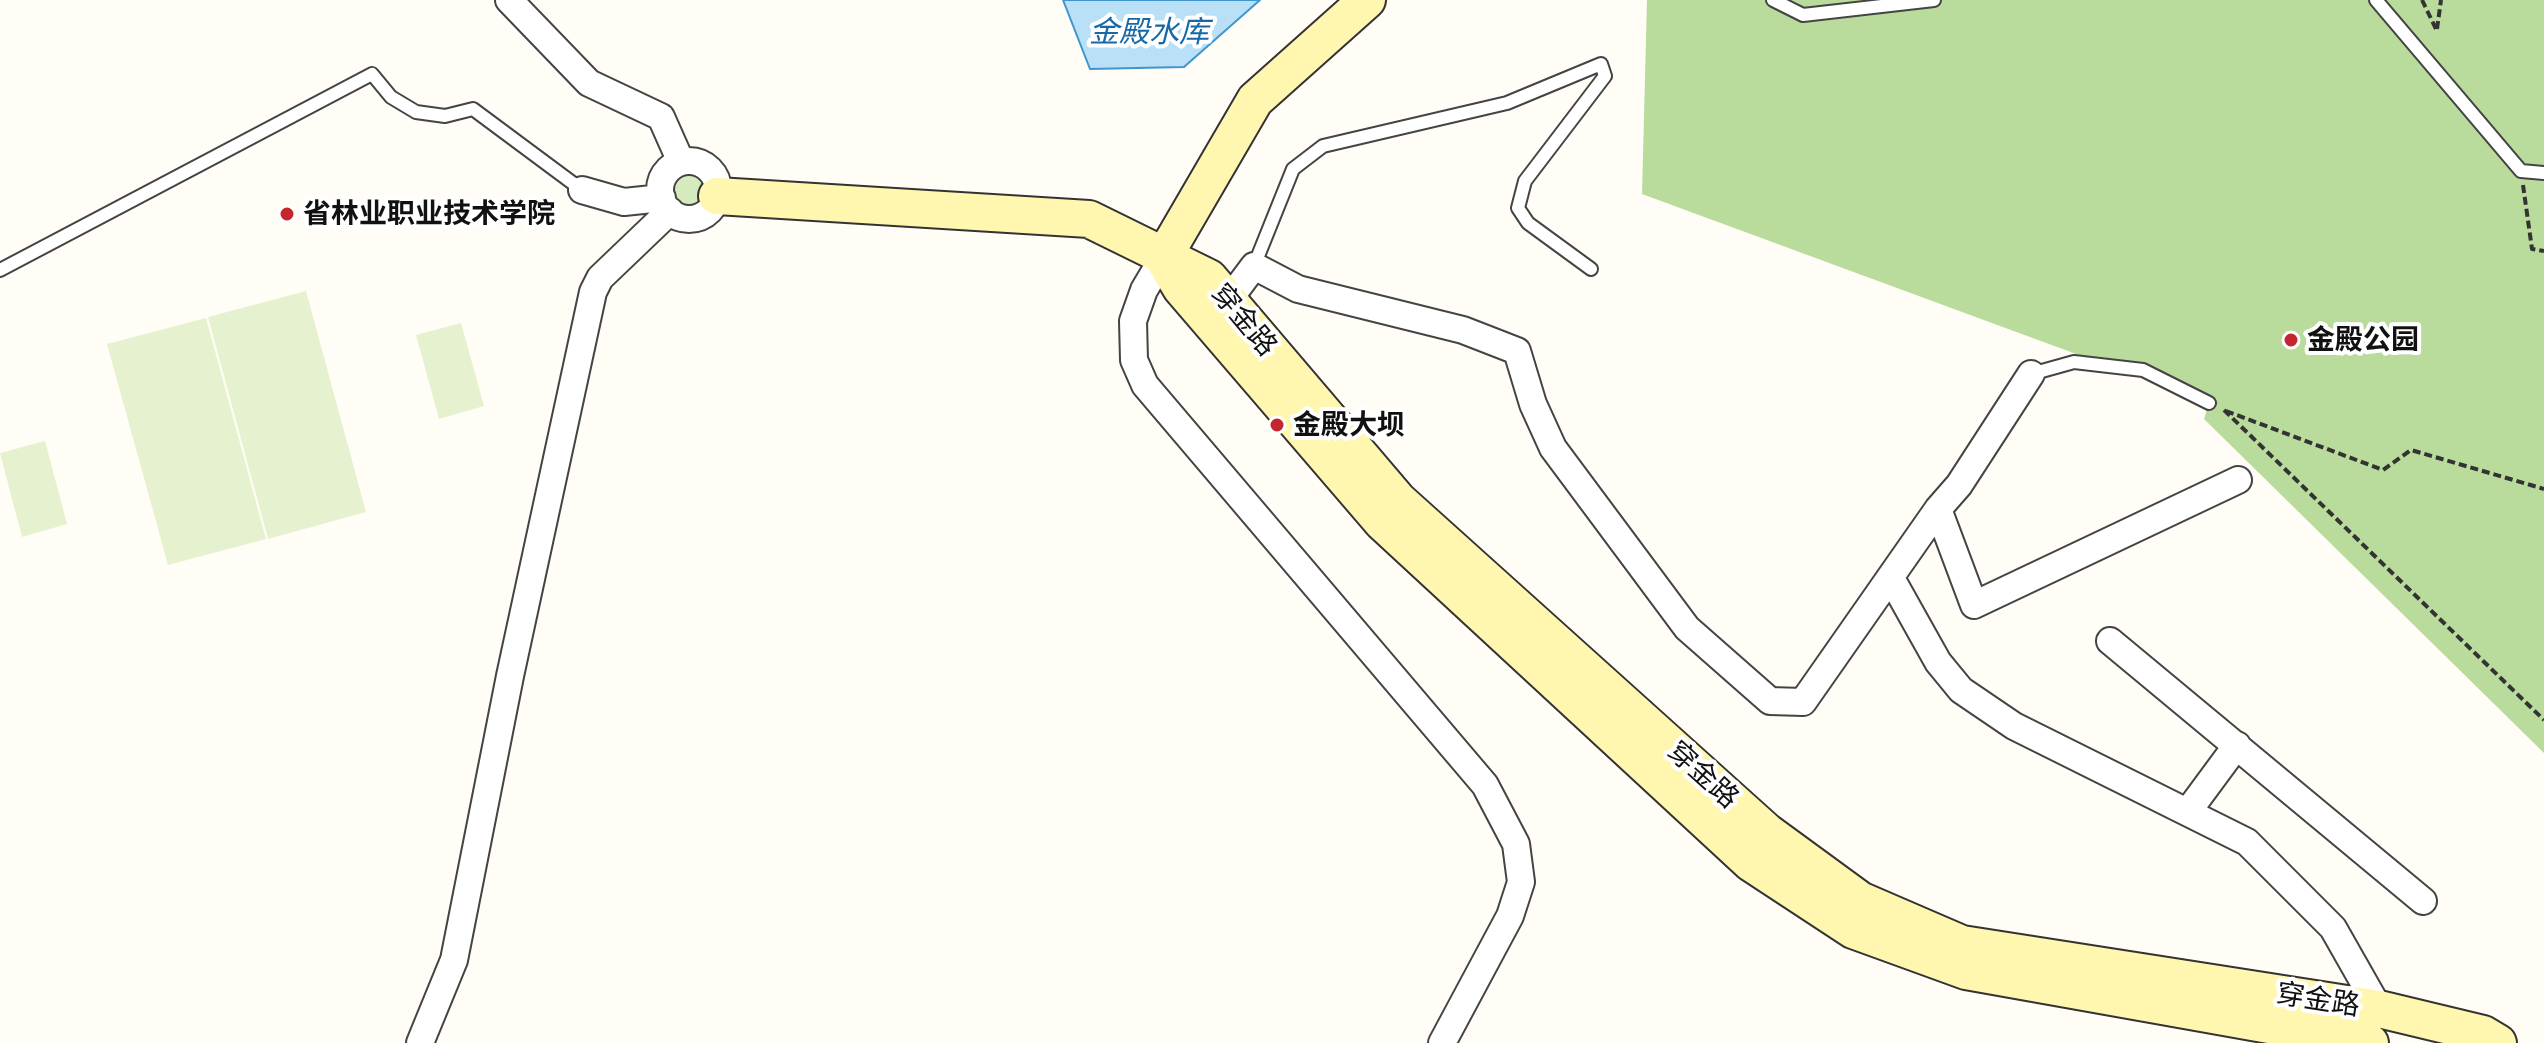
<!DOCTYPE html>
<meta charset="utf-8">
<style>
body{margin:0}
canvas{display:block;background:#fffdf5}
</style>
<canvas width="2544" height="1043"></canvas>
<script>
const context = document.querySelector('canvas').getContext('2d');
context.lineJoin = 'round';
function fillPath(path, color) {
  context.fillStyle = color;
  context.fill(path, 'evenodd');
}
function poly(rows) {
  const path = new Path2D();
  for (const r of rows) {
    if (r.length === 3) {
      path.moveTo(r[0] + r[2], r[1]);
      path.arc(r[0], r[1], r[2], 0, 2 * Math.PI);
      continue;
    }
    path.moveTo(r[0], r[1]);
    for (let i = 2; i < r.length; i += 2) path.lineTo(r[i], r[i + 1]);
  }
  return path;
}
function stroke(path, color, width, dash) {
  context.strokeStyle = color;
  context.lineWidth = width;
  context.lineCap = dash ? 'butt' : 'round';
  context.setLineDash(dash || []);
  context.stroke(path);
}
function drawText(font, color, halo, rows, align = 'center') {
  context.font = font + ' "Playfair Display","Noto Sans SC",serif';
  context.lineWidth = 8;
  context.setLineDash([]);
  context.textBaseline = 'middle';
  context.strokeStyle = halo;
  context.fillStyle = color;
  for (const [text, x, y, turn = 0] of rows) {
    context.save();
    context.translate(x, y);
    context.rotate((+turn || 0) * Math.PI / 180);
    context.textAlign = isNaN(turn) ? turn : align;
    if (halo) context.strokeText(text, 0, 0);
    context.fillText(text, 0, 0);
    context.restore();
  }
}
fillPath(poly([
 [690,190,19]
]), '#d5ebbd');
fillPath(poly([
 [1647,0,2544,0,2544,753,2204,419,2209,403,1642,194]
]), '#b9dc9c');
fillPath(poly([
 [306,291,366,512,268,539,208,317],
 [206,318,266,539,168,565,107,344],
 [461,323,484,406,439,419,416,335],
 [45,441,67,524,22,537,0,453]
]), '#e6f2cf');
const water = poly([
 [1063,0,1260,0,1184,67,1090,69,1063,0]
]);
fillPath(water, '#b9e0f7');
stroke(water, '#3f96cf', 2);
const lane = poly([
 [1773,0,1803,15,1934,0],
 [2376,0,2521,171,2544,173],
 [1254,266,1293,169,1323,146,1507,103,1601,64,1605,76,1525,181,1518,208,1528,223,1591,269],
 [0,270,372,74,391,97,416,112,445,116,473,109,582,190],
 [2031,374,2074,362,2143,370,2209,403]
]);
const street = poly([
 [509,0,589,83,661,117,681,162],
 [689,190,29],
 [582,190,624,202,662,198],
 [1163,258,1144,290,1133,321,1134,360,1145,385,1485,785,1516,844,1521,882,1510,916,1442,1043],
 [1227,302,1254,266,1298,289,1463,330,1517,351,1533,404,1553,448,1687,628,1770,701,1803,702,1938,509,1959,485,2031,374],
 [1938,509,1974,605,2238,480],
 [1891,578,1938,662,1961,690,2014,726,2247,842,2333,928,2379,1009],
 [2110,641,2423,901],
 [2189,810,2237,745],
 [420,1043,454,960,510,676,593,292,600,278,670,211]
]);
const secondary = poly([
 [717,196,1089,219,1209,278,1398,500,1767,832,1860,900,1962,944,2379,1009,2483,1034,2498,1043],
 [1163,258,1181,288,1382,522,1751,863,1853,930,1966,971,2370,1043],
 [1163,258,1255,100,1367,0]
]);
stroke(lane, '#444', 16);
stroke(street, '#444', 30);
stroke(secondary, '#333', 40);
stroke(poly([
 [2422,0,2437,31],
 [2437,29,2441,0],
 [2523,185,2532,249,2544,251],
 [2224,410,2544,720],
 [2226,411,2383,470,2411,450,2544,489]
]), '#333', 4, [8, 4]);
stroke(lane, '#fff', 12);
stroke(street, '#fff', 26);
stroke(secondary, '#fff6b0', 36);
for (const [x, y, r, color] of [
 [287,214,8,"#c4262e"],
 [2291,340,8,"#c4262e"],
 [1277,425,8,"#c4262e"]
]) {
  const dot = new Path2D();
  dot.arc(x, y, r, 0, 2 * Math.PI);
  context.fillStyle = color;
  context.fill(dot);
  stroke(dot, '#fff', 3);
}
drawText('bold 28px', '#111', '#fff', [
 ["省林业职业技术学院",303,214],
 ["金殿公园",2307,340],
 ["金殿大坝",1293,425]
], 'left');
drawText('28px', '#111', '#fff', [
 ["穿金路",1244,320,50],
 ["穿金路",1703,775,42],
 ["穿金路",2318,1000,9]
]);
drawText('italic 30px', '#1768a6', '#fff', [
 ["金殿水库",1149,33]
]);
</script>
